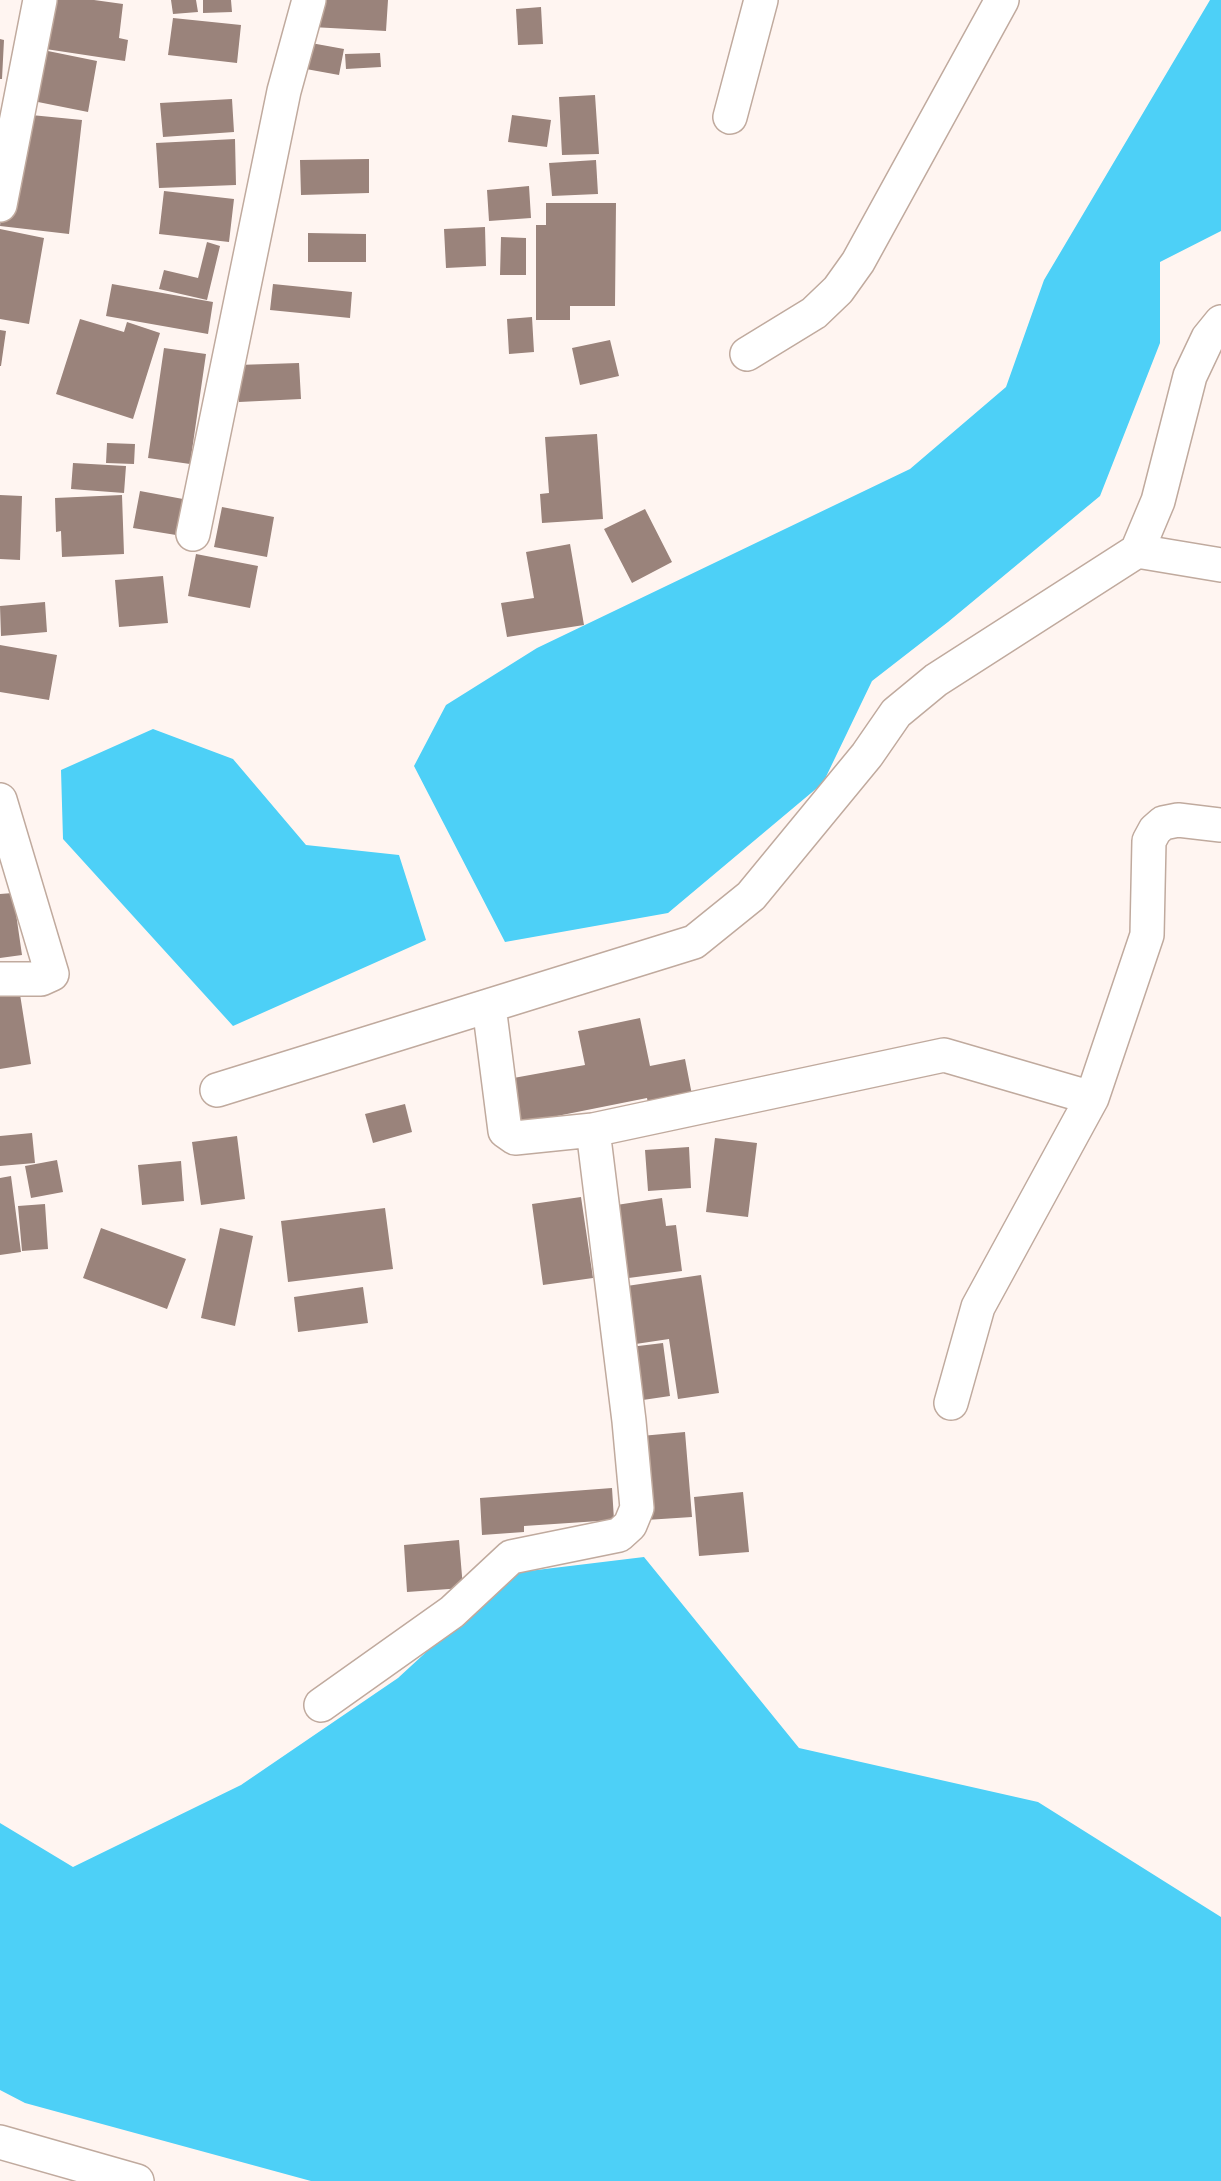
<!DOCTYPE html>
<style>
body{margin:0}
canvas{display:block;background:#fff5f1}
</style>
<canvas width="1221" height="2181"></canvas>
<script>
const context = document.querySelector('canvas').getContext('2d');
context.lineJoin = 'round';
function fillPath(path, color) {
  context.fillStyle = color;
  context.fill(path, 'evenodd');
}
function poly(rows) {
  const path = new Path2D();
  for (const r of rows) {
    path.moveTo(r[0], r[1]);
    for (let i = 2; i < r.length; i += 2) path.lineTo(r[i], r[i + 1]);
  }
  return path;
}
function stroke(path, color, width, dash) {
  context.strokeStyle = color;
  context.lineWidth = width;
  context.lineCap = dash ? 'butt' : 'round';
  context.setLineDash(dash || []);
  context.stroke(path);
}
fillPath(poly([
 [1210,0,1221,0,1221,231,1160,262,1160,343,1100,496,948,622,872,681,823,783,668,913,505,942,414,766,446,705,537,648,910,469,1006,387,1044,280],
 [153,729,233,759,306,845,399,855,426,940,233,1026,63,839,61,770],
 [644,1557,799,1748,1038,1802,1221,1917,1221,2181,311,2181,25,2103,0,2090,0,1823,73,1867,241,1785,398,1678,512,1573]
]), '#4dd0f7');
fillPath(poly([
 [46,0,94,0,123,4,119,38,128,40,125,61,39,48],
 [171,0,196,0,198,12,173,14],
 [203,0,231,0,232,12,203,13],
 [313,0,388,0,386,31,312,27],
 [541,7,543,44,518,45,516,9],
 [173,18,241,25,237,63,168,55],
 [0,39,4,40,2,79,0,79],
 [311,43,344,49,339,75,306,69],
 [38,49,97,61,88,112,28,100],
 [380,53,381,67,346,69,345,54],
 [595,95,599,154,562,155,559,97],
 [232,99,234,132,163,137,160,103],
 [21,114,82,120,69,234,0,226,5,182],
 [512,115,551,120,547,147,508,142],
 [235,139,236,185,159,188,156,143],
 [369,159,369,193,301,195,300,160],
 [596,160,598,194,552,196,549,163],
 [529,186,531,218,489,221,487,190],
 [164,191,234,199,229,242,159,234],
 [546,203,616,203,615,306,570,306,570,320,536,320,536,225,546,225],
 [485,227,486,266,446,268,444,229],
 [0,229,44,238,29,324,0,319],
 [308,233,366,234,366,262,308,262],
 [501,237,526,238,526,275,500,275],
 [207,242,220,246,207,300,159,289,164,270,198,278],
 [112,284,213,302,208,334,106,316],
 [273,284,352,292,350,318,270,310],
 [532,317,534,352,509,354,507,319],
 [80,319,124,332,127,322,160,333,133,419,56,394],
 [0,330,6,331,1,366,0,366],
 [610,340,619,376,580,385,572,348],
 [164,348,206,354,190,464,148,458],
 [299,363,301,399,239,402,237,365],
 [597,434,603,519,542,523,540,494,549,493,545,437],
 [107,443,135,444,134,464,106,463],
 [73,463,126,466,124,493,71,489],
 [140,491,183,499,176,535,133,528],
 [0,495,22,496,20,560,0,559],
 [122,495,124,554,62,557,61,531,56,532,55,498],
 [222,507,274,517,267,557,214,547],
 [645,509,672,562,632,583,604,529],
 [570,544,584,625,507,637,501,603,534,598,526,552],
 [196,554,258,566,250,608,188,596],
 [163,576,168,623,119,627,115,580],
 [45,602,47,632,1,636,0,606],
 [0,645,57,655,49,700,0,692],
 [13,893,22,955,0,958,0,894],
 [19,988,31,1064,0,1069,0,991],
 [640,1018,650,1066,685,1059,693,1100,649,1109,647,1098,517,1124,508,1079,585,1065,578,1031],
 [405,1104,412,1132,373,1143,365,1114],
 [32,1133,35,1163,0,1166,0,1136],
 [237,1136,245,1199,201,1205,192,1142],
 [715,1138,757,1143,748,1217,706,1212],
 [689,1147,691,1188,648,1191,645,1150],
 [57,1160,63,1192,31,1198,25,1166],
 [181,1161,184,1201,142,1205,138,1165],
 [11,1176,21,1252,0,1255,0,1178],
 [581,1197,593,1278,543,1285,532,1204],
 [662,1198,666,1226,676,1225,682,1271,621,1279,610,1206],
 [45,1204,48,1249,22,1251,18,1206],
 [385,1208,393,1269,288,1282,281,1221],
 [101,1228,186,1259,167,1309,83,1278],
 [220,1228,253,1236,235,1326,201,1318],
 [701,1275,719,1393,678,1399,669,1339,629,1345,620,1287],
 [363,1287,368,1323,298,1332,294,1297],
 [663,1343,670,1396,636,1401,630,1347],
 [685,1432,692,1517,646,1520,641,1436],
 [612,1488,614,1520,524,1526,524,1532,482,1535,480,1498],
 [743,1492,749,1552,699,1556,694,1497],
 [459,1540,463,1588,407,1592,404,1545]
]), '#9a837b');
const minor = poly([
 [730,117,761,0],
 [0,205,40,0],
 [747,354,814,313,838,290,858,262,1002,0],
 [193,534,284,91,309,0],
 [1137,551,1221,565],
 [0,800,52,974,41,979,0,979],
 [489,1006,505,1131,515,1138,593,1130,944,1055,1092,1098],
 [217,1090,694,942,751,896,867,755,896,713,936,680,1137,551,1158,501,1190,376,1208,338,1221,322],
 [951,1403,978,1307,1092,1098,1147,935,1149,841,1155,830,1163,823,1178,820,1221,825],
 [321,1705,452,1612,511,1557,619,1535,630,1525,637,1508,629,1421,593,1130],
 [0,2142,137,2181]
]);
stroke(minor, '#c0aa9e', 36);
stroke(minor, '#fff', 33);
</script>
